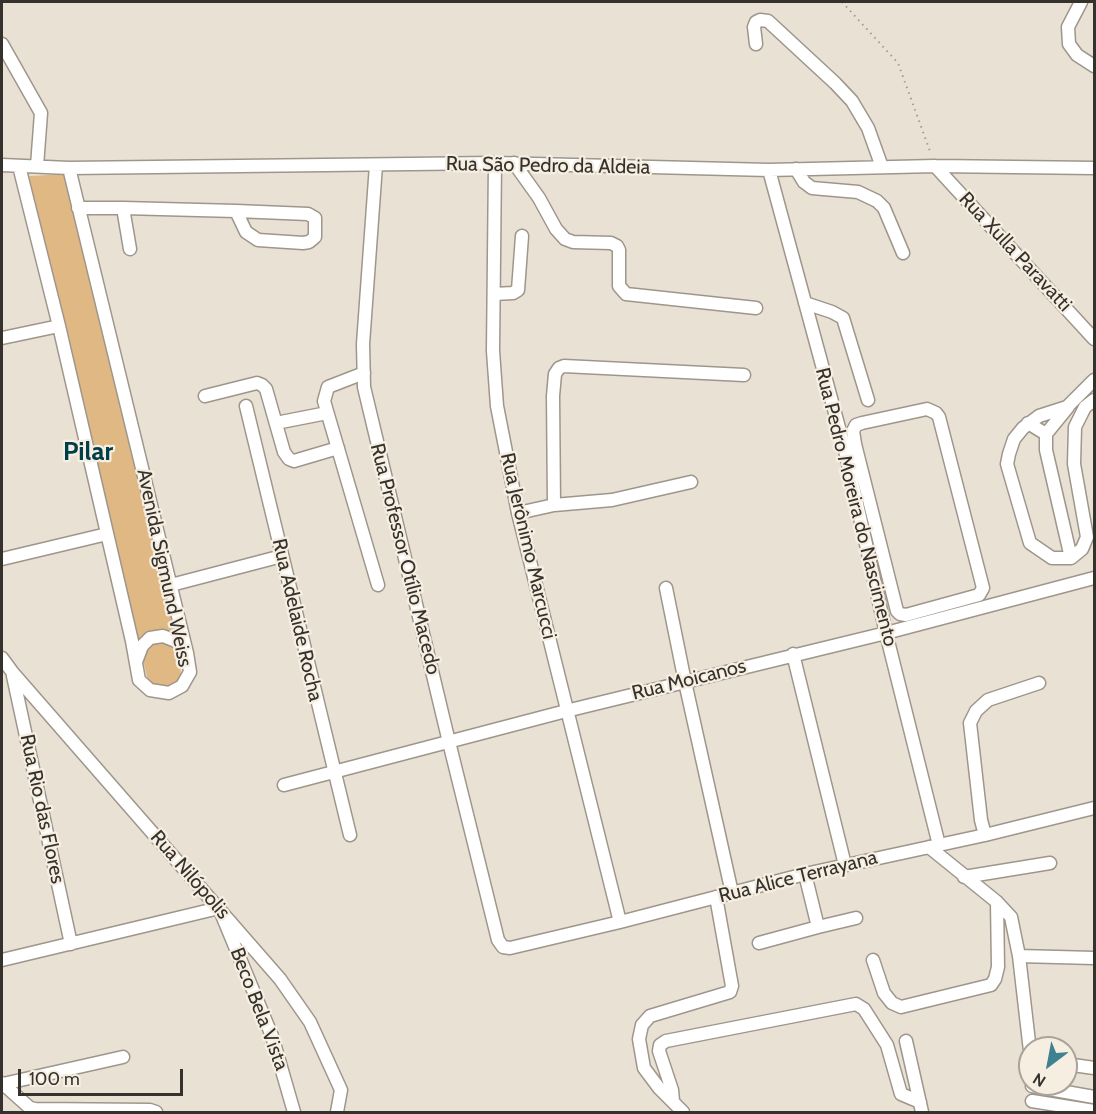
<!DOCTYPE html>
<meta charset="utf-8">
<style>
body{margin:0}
#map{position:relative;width:1096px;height:1114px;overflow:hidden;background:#eae1d5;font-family:Cabin,sans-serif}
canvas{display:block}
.frame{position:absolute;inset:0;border:3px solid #35322d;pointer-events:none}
.north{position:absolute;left:1018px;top:1036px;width:60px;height:60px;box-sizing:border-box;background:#f7eee2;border:2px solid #a9a39a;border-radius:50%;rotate:212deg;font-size:16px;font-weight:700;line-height:24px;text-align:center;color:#35322d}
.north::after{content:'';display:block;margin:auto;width:21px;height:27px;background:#3e8291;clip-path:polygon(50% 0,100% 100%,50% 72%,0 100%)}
.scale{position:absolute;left:18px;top:1069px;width:165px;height:27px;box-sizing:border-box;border:3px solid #35322d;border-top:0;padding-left:8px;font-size:18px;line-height:21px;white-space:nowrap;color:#35322d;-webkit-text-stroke:4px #f7eee2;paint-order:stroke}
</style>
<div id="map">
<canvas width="1096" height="1114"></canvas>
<div class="frame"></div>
<div class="north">N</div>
<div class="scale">100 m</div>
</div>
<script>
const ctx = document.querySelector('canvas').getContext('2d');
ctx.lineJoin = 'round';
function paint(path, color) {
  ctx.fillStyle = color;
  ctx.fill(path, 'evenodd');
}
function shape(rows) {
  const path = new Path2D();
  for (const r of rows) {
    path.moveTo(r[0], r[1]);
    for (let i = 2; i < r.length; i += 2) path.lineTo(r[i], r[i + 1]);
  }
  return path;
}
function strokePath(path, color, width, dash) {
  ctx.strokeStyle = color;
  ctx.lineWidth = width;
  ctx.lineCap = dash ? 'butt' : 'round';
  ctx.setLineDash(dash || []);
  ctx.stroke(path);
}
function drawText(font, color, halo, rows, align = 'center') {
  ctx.font = font + ' Cabin,sans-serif';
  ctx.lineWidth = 4.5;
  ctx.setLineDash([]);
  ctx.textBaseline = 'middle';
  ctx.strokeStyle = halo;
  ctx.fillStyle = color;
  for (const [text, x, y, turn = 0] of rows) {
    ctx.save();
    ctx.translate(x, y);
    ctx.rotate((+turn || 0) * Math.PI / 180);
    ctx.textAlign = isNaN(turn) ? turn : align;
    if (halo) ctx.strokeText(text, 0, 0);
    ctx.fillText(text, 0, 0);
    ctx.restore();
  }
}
paint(shape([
 [68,174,179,649,181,676,176,689,158,691,148,681,29,176]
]), '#e0b884');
const minor = shape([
 [1081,2,1068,27,1069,44,1077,55,1094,66],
 [2,44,41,113,37,166],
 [756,44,754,27,756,22,760,20,768,21,835,83,852,101,868,128,882,167],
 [495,163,493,351,497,406,518,513,620,922],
 [514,163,539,198,556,229,565,239,573,242,611,243,617,246,619,250,619,286,626,294,756,308],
 [2,165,69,168,495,163,769,170,935,166,1094,168],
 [376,165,363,344,364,387,449,742,498,940,503,947,510,948,620,922,805,874,985,835,1094,808],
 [19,166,59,326,132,641,139,680,150,690,169,693,182,686,190,672,187,653,69,168],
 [935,166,1094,339],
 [796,169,804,182,812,188,858,192,877,201,884,208,903,253],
 [769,170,844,446,886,633,939,845],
 [78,208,123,208,236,211,308,214,315,218,315,237,309,242,303,243,258,240,246,232,236,211],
 [123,208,130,249],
 [494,294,513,293,518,290,522,236],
 [805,303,832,312,843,318,868,400],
 [2,338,59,326],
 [364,373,328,387,324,401,378,585],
 [1094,380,1067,407,1039,416,1023,428,1014,439,1009,454,1007,464,1030,543,1052,558,1071,558,1082,549,1087,537,1074,464,1075,427,1085,407,1094,400],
 [205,396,257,383,262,385,266,389,284,452,289,459,294,461,338,448],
 [246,406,350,835],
 [276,423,327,413],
 [1028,423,1046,434,1046,450,1071,558],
 [1046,434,1068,407],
 [844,446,855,444,897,611,900,614,906,615,979,595,983,588,982,584,939,417,936,413,927,409,862,423,856,425,853,431,855,444],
 [554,505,553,396,555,374,559,368,564,366,744,375],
 [518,513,554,505,612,500,691,482],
 [2,559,107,534],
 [171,585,282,556],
 [666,588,685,682,732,893],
 [793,654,845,865],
 [2,658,13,673,280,979,310,1022,341,1090,337,1112],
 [136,662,142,646,150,638,163,636,178,642,185,651],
 [13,676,71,944],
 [284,785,566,711,886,633,1094,578],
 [985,835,981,820,970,723,976,711,988,700,1039,683],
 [929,847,997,902,1011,917,1019,956,1030,1051],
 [964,877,1050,863],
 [818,927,856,918],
 [759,943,818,927,805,874],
 [1019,956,1094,958],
 [2,960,219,908,272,1036,294,1112],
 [873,960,884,993,892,1003,901,1007,991,985,995,979,998,967,997,902],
 [906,1041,922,1112],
 [1066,1064,1094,1068],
 [2,1083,30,1108,35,1109,150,1110,156,1112],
 [3,1084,123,1057],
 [1032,1086,1094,1097],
 [673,1101,672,1090,659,1051,660,1045,666,1041,856,1004,864,1009,887,1045,901,1094,920,1102],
 [1032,1101,1094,1111],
 [683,1112,659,1088,644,1068,639,1039,642,1025,650,1016,730,992,732,986,716,897]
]);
strokePath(minor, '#9e968b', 15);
strokePath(shape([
 [842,2,898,63,931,154]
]), '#a49d94', 2, [1.5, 4.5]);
strokePath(minor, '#fff', 12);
drawText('20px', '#35322d', '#f7eee2', [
 ["Rua São Pedro da Aldeia",548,166,1],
 ["Rua Xulla Paravatti",1015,252,47],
 ["Rua Pedro Moreira do Nascimento",856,507,76],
 ["Rua Jerônimo Marcucci",528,546,77],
 ["Rua Professor Otílio Macedo",405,559,76],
 ["Avenida Sigmund Weiss",164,568,78],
 ["Rua Adelaide Rocha",297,620,77],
 ["Rua Moicanos",689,680,-14],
 ["Rua Rio das Flores",42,809,78],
 ["Rua Nilópolis",190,875,49],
 ["Rua Alice Terrayana",798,877,-14],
 ["Beco Bela Vista",259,1009,69]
]);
drawText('bold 26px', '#003e49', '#f7eee2', [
 ["Pilar",88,452]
]);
</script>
